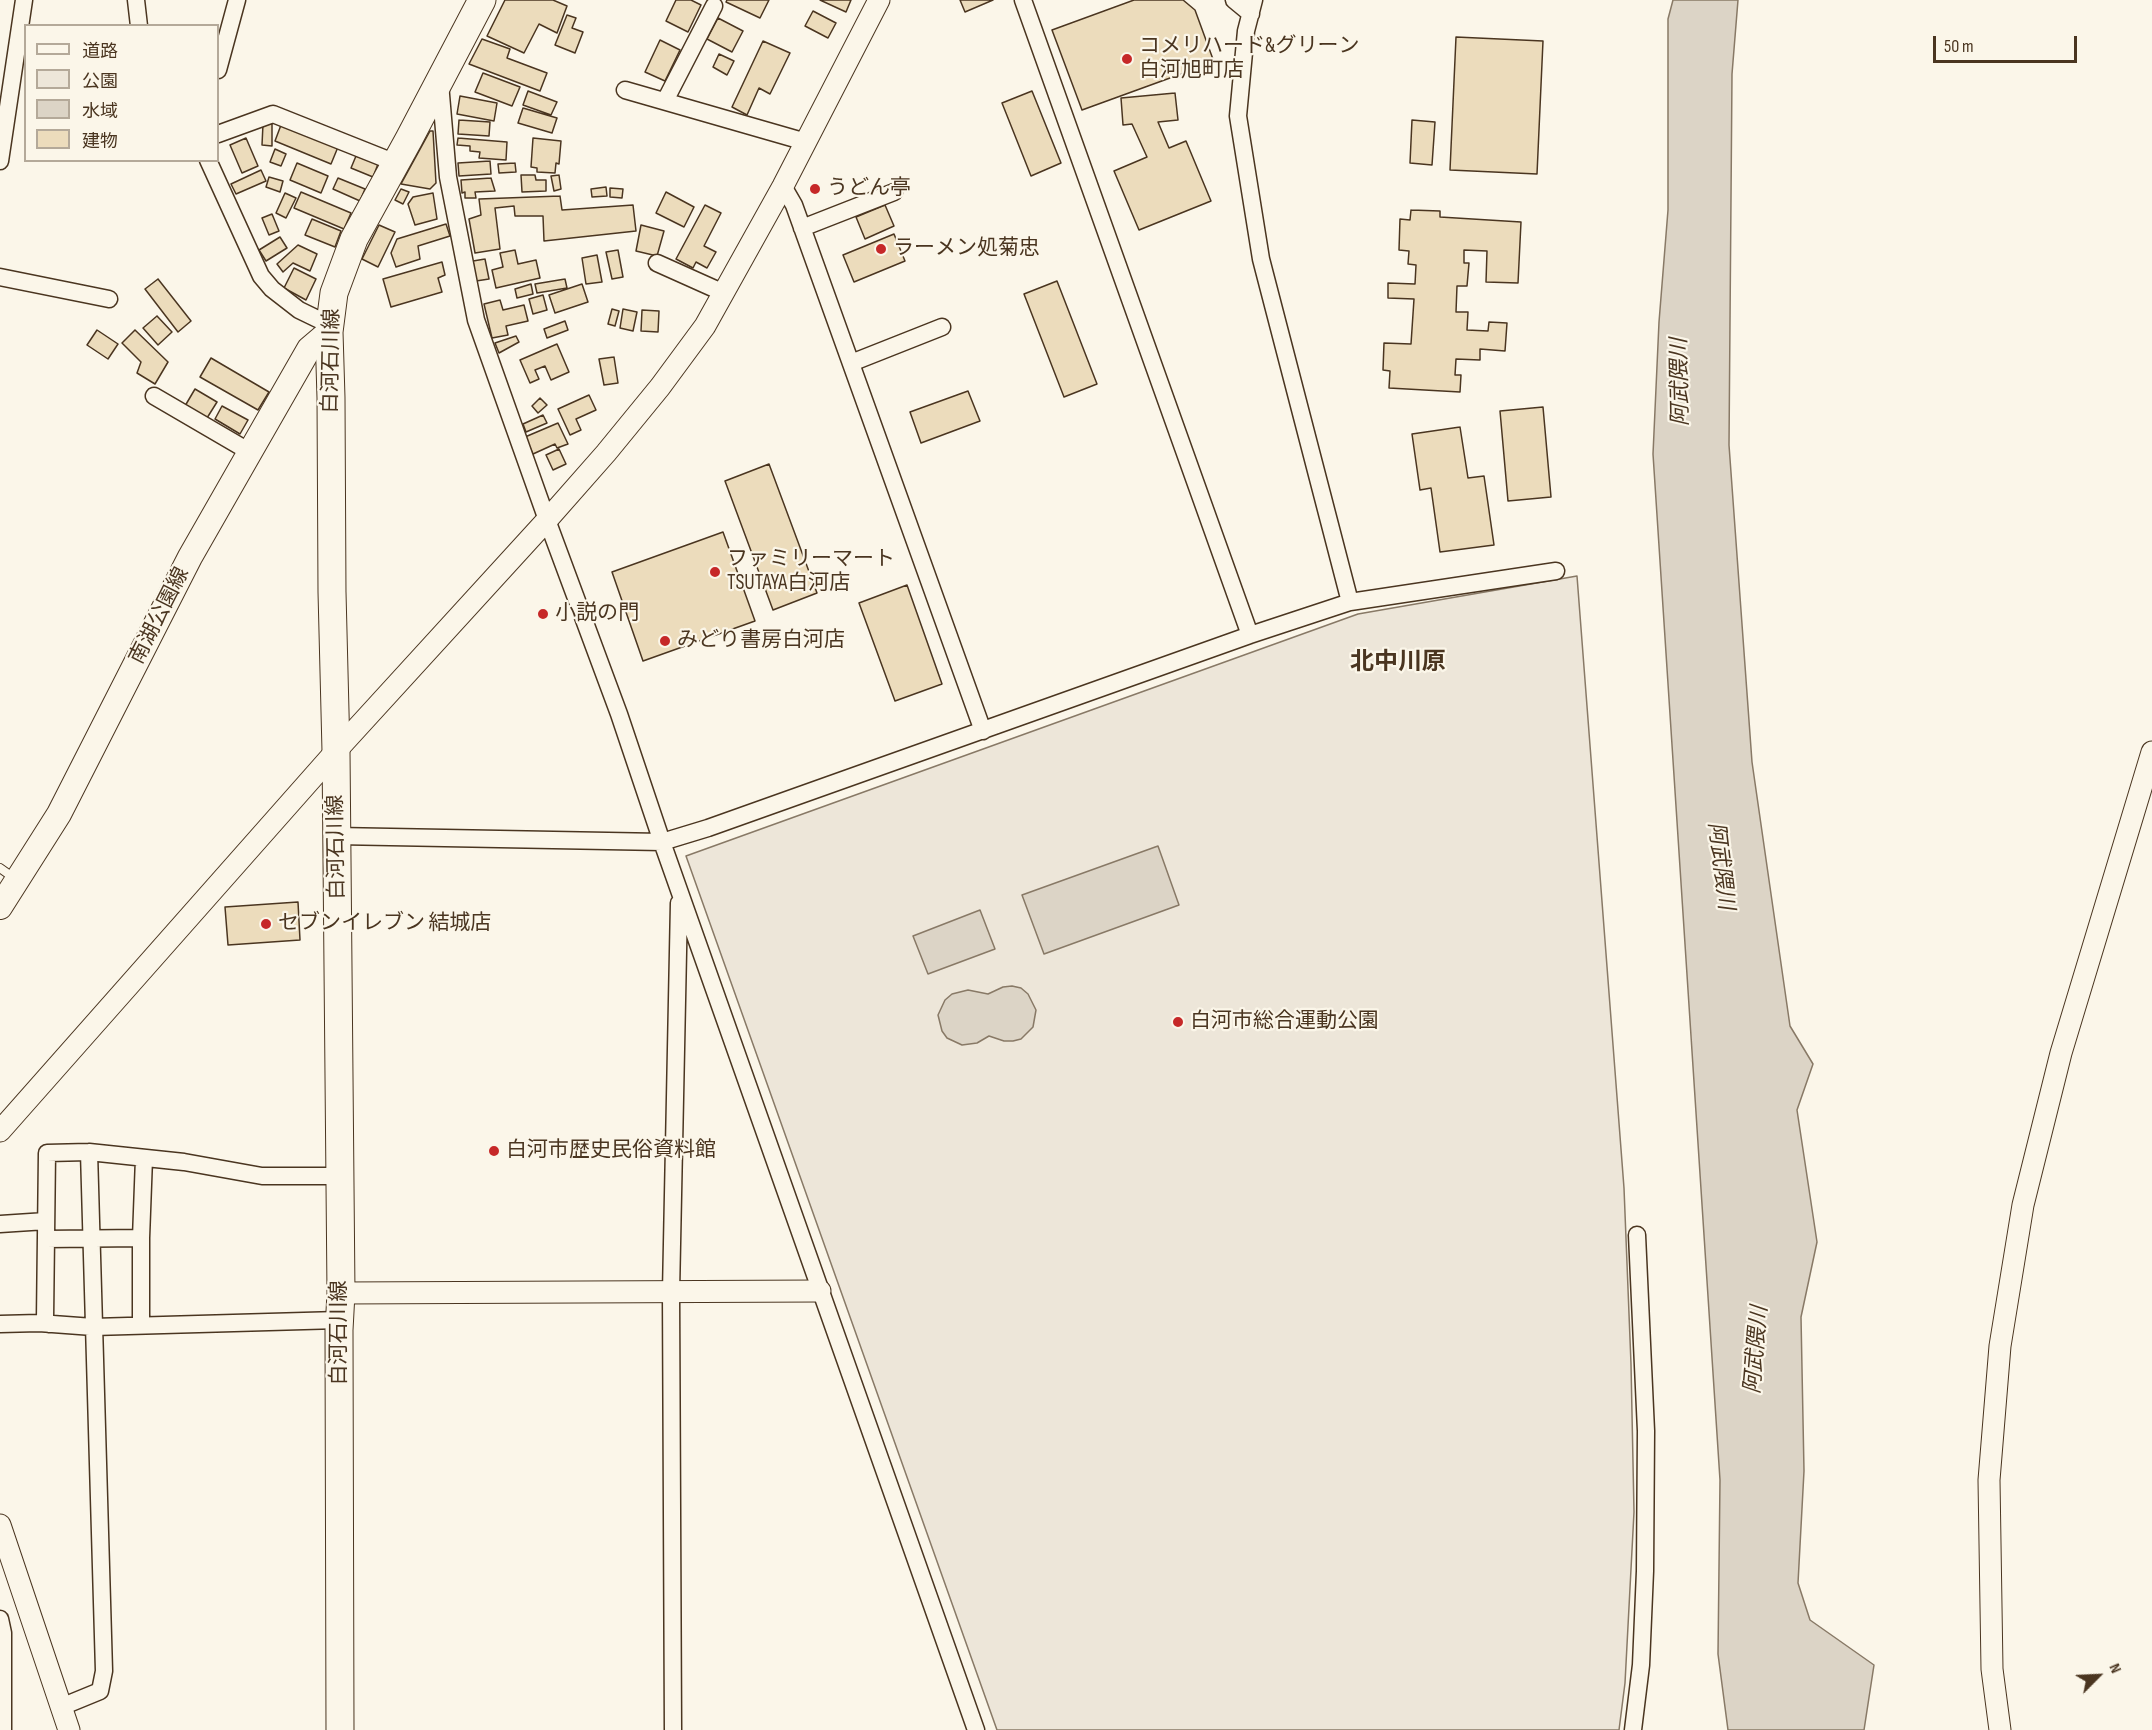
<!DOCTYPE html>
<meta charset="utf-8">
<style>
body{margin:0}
#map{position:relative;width:2152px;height:1730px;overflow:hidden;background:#fbf6e9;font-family:"Sofia Sans Condensed","Noto Sans JP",sans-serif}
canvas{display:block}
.legend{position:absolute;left:24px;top:24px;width:195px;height:138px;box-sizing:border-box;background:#fbf6e9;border:2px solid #b4a999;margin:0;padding:8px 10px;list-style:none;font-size:18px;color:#4a3520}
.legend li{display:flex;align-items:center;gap:12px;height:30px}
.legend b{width:30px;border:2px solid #b4a999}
.north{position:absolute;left:2068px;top:1646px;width:60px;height:60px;-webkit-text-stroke:4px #fbf6e9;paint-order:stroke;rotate:66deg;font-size:16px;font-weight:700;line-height:24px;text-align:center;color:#4a3520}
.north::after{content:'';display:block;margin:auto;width:21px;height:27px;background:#4a3520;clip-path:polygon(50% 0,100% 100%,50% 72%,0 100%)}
.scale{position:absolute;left:1933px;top:36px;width:144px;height:27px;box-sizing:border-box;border:3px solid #4a3520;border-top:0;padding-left:8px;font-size:18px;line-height:21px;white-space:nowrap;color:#4a3520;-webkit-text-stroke:4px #fbf6e9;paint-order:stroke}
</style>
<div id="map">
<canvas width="2152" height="1730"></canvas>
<ul class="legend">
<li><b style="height:8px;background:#fbf6e9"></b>道路</li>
<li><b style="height:16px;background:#ede6d9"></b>公園</li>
<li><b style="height:16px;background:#dcd4c6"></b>水域</li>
<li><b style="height:16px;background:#ecdcbc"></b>建物</li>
</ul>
<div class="north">N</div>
<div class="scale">50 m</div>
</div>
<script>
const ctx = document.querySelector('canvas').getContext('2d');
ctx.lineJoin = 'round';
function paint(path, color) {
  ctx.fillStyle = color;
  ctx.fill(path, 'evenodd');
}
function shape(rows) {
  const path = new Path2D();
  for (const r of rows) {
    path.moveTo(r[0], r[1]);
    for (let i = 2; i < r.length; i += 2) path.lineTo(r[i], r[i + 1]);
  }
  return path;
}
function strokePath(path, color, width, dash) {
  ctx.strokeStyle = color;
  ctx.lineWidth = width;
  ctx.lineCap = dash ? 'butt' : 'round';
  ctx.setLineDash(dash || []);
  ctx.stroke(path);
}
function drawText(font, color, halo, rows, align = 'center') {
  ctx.font = font + ' "Sofia Sans Condensed","Noto Sans JP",sans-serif';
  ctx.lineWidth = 4.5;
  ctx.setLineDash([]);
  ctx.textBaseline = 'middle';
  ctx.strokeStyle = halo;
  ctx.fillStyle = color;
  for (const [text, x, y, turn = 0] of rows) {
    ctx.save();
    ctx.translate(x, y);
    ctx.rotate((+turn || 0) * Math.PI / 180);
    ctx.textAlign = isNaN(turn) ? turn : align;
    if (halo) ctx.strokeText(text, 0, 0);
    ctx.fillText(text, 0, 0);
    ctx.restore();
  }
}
const green = shape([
 [1577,576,1624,1188,1631,1364,1634,1512,1625,1683,1619,1730,997,1730,686,856,1358,614,1577,576]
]);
paint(green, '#ede6d9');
strokePath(green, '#887966', 1.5);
const water = shape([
 [1673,0,1738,0,1732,74,1729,445,1752,762,1790,1026,1813,1064,1797,1110,1817,1242,1801,1317,1804,1471,1798,1583,1810,1620,1874,1665,1864,1730,1728,1730,1718,1654,1720,1480,1653,454,1659,322,1668,210,1668,19,1673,0],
 [1158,846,1179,905,1044,954,1022,895,1158,846],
 [980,910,995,949,928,974,913,936,980,910],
 [1012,986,1021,988,1028,994,1036,1010,1033,1027,1021,1039,1013,1041,1004,1041,989,1036,977,1043,962,1045,947,1038,942,1031,938,1015,945,1000,952,994,968,990,988,994,1003,987,1012,986]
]);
paint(water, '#dcd4c6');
strokePath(water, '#887966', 1.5);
const building = shape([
 [505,0,553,0,567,6,557,33,539,24,524,53,487,36,505,0],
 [676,0,691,0,701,5,688,32,666,21,676,0],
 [727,0,769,0,760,18,726,2,727,0],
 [820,0,851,0,846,12,820,0],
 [960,0,993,0,965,12,960,0],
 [1134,0,1183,0,1195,10,1214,62,1082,110,1052,30,1134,0],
 [813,11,836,23,828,38,805,26,813,11],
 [567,15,576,18,572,28,583,32,575,53,555,45,567,15],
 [718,18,743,31,732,52,707,39,718,18],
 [1456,37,1543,41,1537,174,1450,170,1456,37],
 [482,39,510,49,507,58,547,73,540,91,469,64,482,39],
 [660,40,680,50,665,81,645,72,660,40],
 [763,41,790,53,770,94,759,88,747,115,732,107,763,41],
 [719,54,734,61,727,75,713,67,719,54],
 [483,73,520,87,512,106,475,92,483,73],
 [528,91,557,102,551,115,523,105,528,91],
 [1032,91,1061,163,1031,176,1002,103,1032,91],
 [1175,93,1178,120,1158,122,1169,148,1186,141,1211,201,1139,230,1114,171,1147,157,1132,124,1123,125,1121,98,1175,93],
 [460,96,497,103,494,121,457,114,460,96],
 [523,108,557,118,552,133,518,123,523,108],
 [459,120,490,122,489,136,458,134,459,120],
 [1412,120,1435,122,1432,165,1410,163,1412,120],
 [263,124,272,124,272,146,262,145,263,124],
 [281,125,338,147,331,164,275,141,281,125],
 [430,131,433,131,436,183,430,189,401,184,430,131],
 [246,138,258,166,242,173,230,145,246,138],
 [458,138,507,142,506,160,479,158,480,152,470,151,470,146,457,145,458,138],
 [533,138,561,141,559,164,556,163,555,173,537,172,537,168,531,167,533,138],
 [275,149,286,154,281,166,270,162,275,149],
 [356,156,378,164,373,177,351,168,356,156],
 [490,161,491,174,459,176,458,163,490,161],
 [297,163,328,176,321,193,290,180,297,163],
 [515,163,516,172,499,173,498,164,515,163],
 [261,170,266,181,236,194,231,184,261,170],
 [521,175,535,175,536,180,546,180,546,191,522,192,521,175],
 [559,175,561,189,554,191,551,176,559,175],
 [269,177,283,181,280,192,266,187,269,177],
 [338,178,365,189,360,201,333,189,338,178],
 [491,178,495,191,475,192,476,198,465,198,465,192,462,193,461,180,491,178],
 [606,187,607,196,592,197,591,189,606,187],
 [610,188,623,189,622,198,610,197,610,188],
 [401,189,409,192,403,204,395,200,401,189],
 [301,192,351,213,344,229,294,208,301,192],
 [666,192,694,207,684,227,656,213,666,192],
 [285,193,296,198,286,218,276,213,285,193],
 [433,193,437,219,415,225,408,204,413,197,433,193],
 [560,196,562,210,633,205,636,231,544,241,543,216,515,216,514,206,495,208,500,249,475,253,469,219,481,215,479,199,560,196],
 [705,205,721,213,704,246,716,252,707,268,696,262,693,268,676,259,705,205],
 [885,205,894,226,865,239,856,217,885,205],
 [1411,210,1440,211,1440,217,1521,222,1518,283,1486,282,1487,251,1464,250,1464,263,1469,263,1467,286,1457,286,1456,312,1468,312,1467,330,1488,331,1489,322,1507,323,1505,351,1480,349,1480,360,1456,359,1455,375,1461,375,1460,392,1389,388,1390,371,1383,370,1384,343,1411,344,1414,299,1388,298,1388,283,1415,284,1416,265,1408,264,1409,251,1399,250,1400,219,1410,220,1411,210],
 [272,214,279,231,269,235,262,218,272,214],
 [312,219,341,231,335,247,305,235,312,219],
 [446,224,450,236,418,246,420,259,396,267,391,253,397,239,446,224],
 [379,225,395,232,378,267,362,259,379,225],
 [641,225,664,231,657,256,636,251,641,225],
 [894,234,905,261,854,282,843,255,894,234],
 [280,237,287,248,266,261,259,250,280,237],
 [298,245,317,254,310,271,293,263,283,272,277,264,298,245],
 [515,250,518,264,536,260,540,278,496,288,492,270,503,267,500,253,515,250],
 [618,250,623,277,612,279,606,252,618,250],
 [597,255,602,282,586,284,582,258,597,255],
 [485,259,489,279,476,281,473,261,485,259],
 [442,262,445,275,438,278,442,292,391,307,383,279,442,262],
 [294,268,316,279,306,300,284,288,294,268],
 [158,279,191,321,178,332,145,289,158,279],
 [565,279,567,288,537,293,535,284,565,279],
 [1057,281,1097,384,1064,397,1024,294,1057,281],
 [531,284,533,294,517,298,515,289,531,284],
 [582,284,588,302,555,313,549,295,582,284],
 [543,295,547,310,533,314,529,299,543,295],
 [500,300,503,310,524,305,528,321,506,326,508,335,492,338,484,304,500,300],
 [612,309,619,311,615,326,608,324,612,309],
 [623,309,637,312,633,331,620,328,623,309],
 [642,310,659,311,658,332,641,331,642,310],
 [157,316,172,332,158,345,143,328,157,316],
 [565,321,568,330,547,338,544,329,565,321],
 [97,330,118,344,108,359,87,345,97,330],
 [135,330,168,362,155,384,137,373,141,362,122,343,135,330],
 [516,336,519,342,499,353,495,343,516,336],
 [557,344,569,372,551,380,545,366,535,370,539,379,530,383,520,360,557,344],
 [614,357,618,383,604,385,599,359,614,357],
 [211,358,269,392,258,410,200,377,211,358],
 [195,389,217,402,207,418,185,406,195,389],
 [968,391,980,421,921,443,910,412,968,391],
 [589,395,596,410,576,419,581,430,570,435,558,409,589,395],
 [540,398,547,405,538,413,532,406,540,398],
 [222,406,248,420,240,434,215,419,222,406],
 [1543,407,1551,497,1508,501,1500,411,1543,407],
 [543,415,547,423,526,432,523,424,543,415],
 [558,423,568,444,557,448,555,444,533,454,525,437,558,423],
 [1460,427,1468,478,1484,476,1494,545,1440,552,1431,488,1420,490,1412,434,1460,427],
 [559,449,566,464,553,470,546,455,559,449],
 [769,464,817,593,773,610,725,481,769,464],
 [723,532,755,621,643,661,612,572,723,532],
 [907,585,942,684,895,701,859,603,907,585],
 [298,902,300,940,228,945,225,907,298,902]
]);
paint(building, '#ecdcbc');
strokePath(building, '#4a3520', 1.5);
const service = shape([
 [0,868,14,878]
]);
const minor = shape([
 [136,0,139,26],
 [1023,0,1250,635],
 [1234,0,1251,14],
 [1254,0,1246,31,1238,116,1261,259,1350,602],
 [218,70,237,0],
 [440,83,448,177,476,320,547,520,619,714,662,842,976,1730],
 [625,90,806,142],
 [665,101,714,6],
 [218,134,273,114,396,163],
 [208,160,261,276,272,289,299,310,330,325],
 [0,161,24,0],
 [783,186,794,205,983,731],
 [802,228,894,192],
 [657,263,724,293],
 [0,277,109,299],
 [851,363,942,327],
 [154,396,250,452],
 [336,836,662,842,708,828,1250,635,1350,602,1556,571],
 [0,1224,46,1221],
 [46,1239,141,1238],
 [0,1324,39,1323,93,1327,339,1320],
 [49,1324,45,1319,47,1153,89,1152,184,1162,262,1176,338,1176],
 [141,1325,141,1238,144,1158],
 [0,1619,3,1633,3,1730],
 [61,1707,100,1691,104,1671,89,1152],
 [673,1730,671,1292,679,903],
 [1633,1730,1641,1665,1645,1571,1646,1431,1637,1235]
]);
const tertiary = shape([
 [0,1131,336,751,547,520,606,453,660,387,705,326,783,186,879,0],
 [341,1293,820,1291],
 [0,1525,69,1730],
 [2000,1730,1992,1669,1989,1480,2000,1346,2023,1205,2061,1053,2152,752]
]);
const secondary = shape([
 [0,907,59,814,190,557,250,452,309,349,329,332]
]);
const primary = shape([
 [340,1730,339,1330,341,1293,336,751,332,592,331,398,329,332,334,293,354,239,409,139,482,0]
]);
strokePath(service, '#4a3520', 10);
strokePath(minor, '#4a3520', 19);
strokePath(tertiary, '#4a3520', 23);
strokePath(secondary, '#4a3520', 26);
strokePath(primary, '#4a3520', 29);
strokePath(service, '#fbf6e9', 8);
strokePath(minor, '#fbf6e9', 16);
strokePath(tertiary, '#fbf6e9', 21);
strokePath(secondary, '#fbf6e9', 24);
strokePath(primary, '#fbf6e9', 27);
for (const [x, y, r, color] of [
 [1127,59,6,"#c62828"],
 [815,189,6,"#c62828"],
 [881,249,6,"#c62828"],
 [715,572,6,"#c62828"],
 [543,614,6,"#c62828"],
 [665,641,6,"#c62828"],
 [266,924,6,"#c62828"],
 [1178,1022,6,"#c62828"],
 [494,1151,6,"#c62828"]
]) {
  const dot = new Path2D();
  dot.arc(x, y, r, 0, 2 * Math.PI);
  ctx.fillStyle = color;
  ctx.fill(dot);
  strokePath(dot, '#fbf6e9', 2);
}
drawText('21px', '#4a3520', '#fbf6e9', [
 ["コメリハード&グリーン",1139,47],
 ["白河旭町店",1139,71],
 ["うどん亭",827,189],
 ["ラーメン処菊忠",893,249],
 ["ファミリーマート",727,560],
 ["TSUTAYA白河店",727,584],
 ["小説の門",555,614],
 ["みどり書房白河店",677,641],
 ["セブンイレブン 結城店",278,924],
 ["白河市総合運動公園",1190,1022],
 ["白河市歴史民俗資料館",506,1151]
], 'left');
drawText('21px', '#4a3520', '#fbf6e9', [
 ["白河石川線",332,361,-89],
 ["南湖公園線",160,616,-63],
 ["白河石川線",337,847,-91],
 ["白河石川線",340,1333,-90]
]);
drawText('italic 22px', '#4a3520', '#fbf6e9', [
 ["阿武隈川",1681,382,-91],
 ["阿武隈川",1720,866,83],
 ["阿武隈川",1757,1350,-85]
]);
drawText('bold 24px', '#4a3520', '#fbf6e9', [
 ["北中川原",1398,663]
]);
</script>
